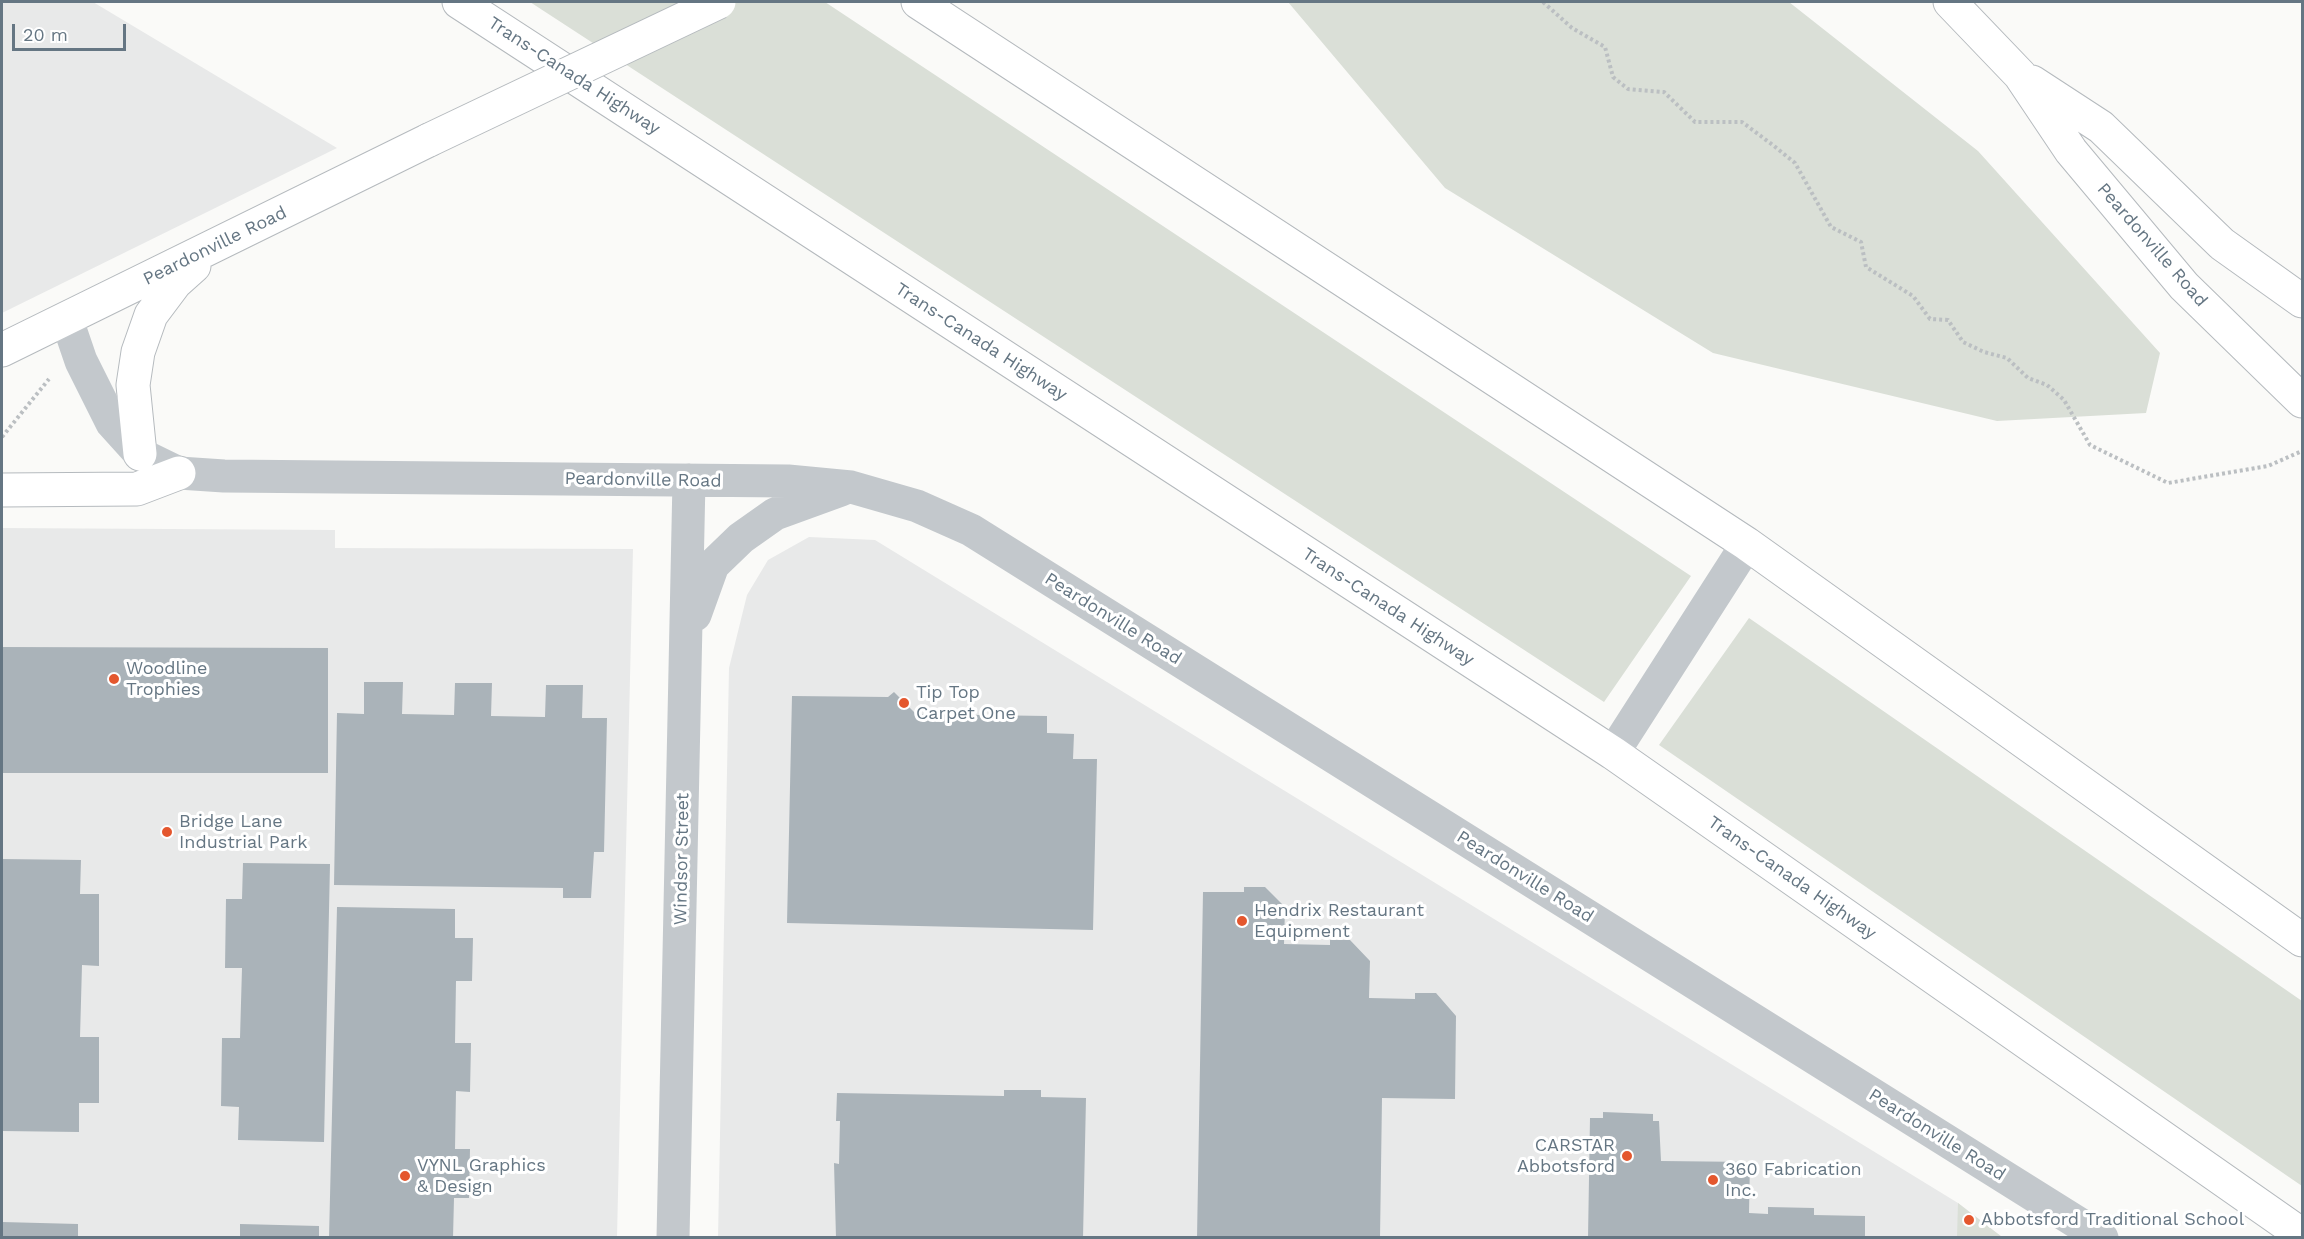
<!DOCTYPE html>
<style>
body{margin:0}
#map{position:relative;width:2304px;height:1239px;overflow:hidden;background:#fafaf8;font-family:"Work Sans",sans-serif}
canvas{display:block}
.frame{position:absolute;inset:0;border:3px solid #657683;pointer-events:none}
.scale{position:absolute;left:12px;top:24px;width:114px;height:27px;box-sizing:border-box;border:3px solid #657683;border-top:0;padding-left:8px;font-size:18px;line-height:21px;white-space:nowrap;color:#657683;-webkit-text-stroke:4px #fff;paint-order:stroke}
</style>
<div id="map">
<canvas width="2304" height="1239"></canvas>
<div class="frame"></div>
<div class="scale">20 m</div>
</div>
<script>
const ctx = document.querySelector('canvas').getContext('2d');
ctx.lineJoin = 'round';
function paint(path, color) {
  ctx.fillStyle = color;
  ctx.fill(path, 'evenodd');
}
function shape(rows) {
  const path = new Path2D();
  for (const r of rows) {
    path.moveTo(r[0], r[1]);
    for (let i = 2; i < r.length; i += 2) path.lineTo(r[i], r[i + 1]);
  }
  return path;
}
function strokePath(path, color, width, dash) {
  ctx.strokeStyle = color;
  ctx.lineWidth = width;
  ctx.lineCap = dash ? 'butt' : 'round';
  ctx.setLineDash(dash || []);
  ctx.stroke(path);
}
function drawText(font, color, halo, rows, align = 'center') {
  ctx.font = font + ' "Work Sans",sans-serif';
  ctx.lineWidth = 6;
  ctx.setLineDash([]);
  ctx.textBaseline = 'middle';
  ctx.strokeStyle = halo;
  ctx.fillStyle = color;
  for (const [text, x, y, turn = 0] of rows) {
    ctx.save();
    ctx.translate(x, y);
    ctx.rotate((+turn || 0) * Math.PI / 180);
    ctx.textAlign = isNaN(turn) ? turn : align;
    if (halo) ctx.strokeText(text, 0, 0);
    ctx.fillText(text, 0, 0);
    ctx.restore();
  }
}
paint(shape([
 [2,2,93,2,337,148,2,313],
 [2,528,335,530,335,548,633,549,617,1237,2,1238],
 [809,537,875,540,1958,1203,2002,1237,718,1238,729,668,747,595,768,560]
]), '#e8e9e9');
paint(shape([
 [530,2,825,2,1691,576,1604,702],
 [1288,2,1789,2,1978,151,2160,353,2146,413,1997,421,1713,353,1445,188],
 [1749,618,2302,1001,2302,1186,1659,745],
 [1958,1203,2002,1237,1957,1237]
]), '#dadfd7');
paint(shape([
 [2,647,328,648,328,773,2,773],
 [364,682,403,682,402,714,454,715,455,683,492,683,491,716,545,717,546,685,583,685,582,718,607,718,604,852,594,852,591,898,563,898,563,888,334,885,337,713,364,714],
 [894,692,916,714,1047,716,1047,733,1074,734,1073,759,1097,759,1093,930,787,923,792,696,888,697],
 [2,859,81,860,80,894,99,894,99,966,82,965,80,1037,99,1037,99,1103,79,1103,79,1132,2,1131],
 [243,863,330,864,324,1142,238,1140,239,1107,221,1106,222,1038,240,1038,242,968,225,968,226,899,242,899],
 [1244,887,1265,887,1285,907,1284,944,1330,945,1330,940,1350,940,1370,961,1369,998,1415,999,1415,993,1436,993,1456,1016,1455,1099,1382,1098,1380,1238,1197,1238,1203,892,1244,892],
 [337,907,455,909,455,938,473,938,472,981,456,981,455,1043,471,1043,470,1092,456,1091,455,1149,470,1149,469,1198,454,1198,453,1238,329,1238],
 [1004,1090,1041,1090,1041,1097,1086,1098,1083,1238,836,1238,834,1163,839,1164,840,1121,836,1121,837,1093,1004,1096],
 [1603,1112,1653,1114,1653,1121,1659,1121,1661,1161,1750,1162,1749,1213,1768,1214,1768,1207,1814,1208,1814,1215,1865,1216,1865,1238,1588,1238,1590,1118,1603,1118],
 [2,1222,78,1224,78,1238,2,1238],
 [240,1224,319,1226,319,1238,240,1238]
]), '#aab3b9');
const major = shape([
 [1950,2,2020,75,2071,151,2184,286,2302,401],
 [2032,82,2101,127,2222,244,2302,301],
 [2,350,429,140],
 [140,454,133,385,138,352,151,315,175,283,194,266],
 [2,490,137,489,179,473]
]);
const highway = shape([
 [459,2,1613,753,2302,1235],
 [918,2,1747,544,2302,940]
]);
strokePath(major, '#b5babe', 35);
strokePath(highway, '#b4b9bd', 35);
strokePath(shape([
 [1543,2,1572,28,1605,47,1613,77,1628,89,1664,92,1695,122,1742,122,1774,146,1795,163,1831,227,1861,242,1866,267,1913,296,1930,319,1948,320,1963,342,1984,352,2007,358,2028,378,2047,385,2064,400,2090,445,2168,483,2268,466,2302,451],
 [2,437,49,379]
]), '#bbbfc2', 4, [3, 3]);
strokePath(shape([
 [67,320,81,361,112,423,140,454,179,473,224,476,788,481,851,487,917,506,971,530,2102,1238],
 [695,615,713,565,741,538,775,514,841,490],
 [1613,753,1747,544],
 [673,1238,689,480]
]), '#c3c8cc', 33);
strokePath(major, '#fff', 33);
strokePath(highway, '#fff', 33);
const majorBridge = shape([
 [429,140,719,2]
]);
strokePath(majorBridge, '#b5babe', 35, []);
strokePath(majorBridge, '#fff', 33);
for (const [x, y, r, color] of [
 [114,679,6,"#e4572e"],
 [904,703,6,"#e4572e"],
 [167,832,6,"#e4572e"],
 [1242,921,6,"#e4572e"],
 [1627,1156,6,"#e4572e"],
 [405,1176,6,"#e4572e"],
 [1713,1180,6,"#e4572e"],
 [1969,1220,6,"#e4572e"]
]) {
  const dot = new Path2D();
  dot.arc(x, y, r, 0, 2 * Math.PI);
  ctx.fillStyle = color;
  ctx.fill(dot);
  strokePath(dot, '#fff', 2);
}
drawText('18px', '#657683', '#fff', [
 ["Trans-Canada Highway",574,76,33],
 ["Peardonville Road",2152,245,49],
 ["Peardonville Road",215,246,-26],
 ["Trans-Canada Highway",981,342,33],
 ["Peardonville Road",643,480,1],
 ["Trans-Canada Highway",1388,607,33],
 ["Peardonville Road",1113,619,32],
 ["Windsor Street",682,859,-89],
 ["Peardonville Road",1525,877,32],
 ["Trans-Canada Highway",1792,878,35],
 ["Peardonville Road",1937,1135,32]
]);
drawText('18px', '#657683', '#fff', [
 ["Woodline",126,669],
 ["Trophies",126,690],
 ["Tip Top",916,693],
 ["Carpet One",916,714],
 ["Bridge Lane",179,822],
 ["Industrial Park",179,843],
 ["Hendrix Restaurant",1254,911],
 ["Equipment",1254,932],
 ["CARSTAR",1615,1146,"right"],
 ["Abbotsford",1615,1167,"right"],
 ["VYNL Graphics",417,1166],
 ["& Design",417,1187],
 ["360 Fabrication",1725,1170],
 ["Inc.",1725,1191],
 ["Abbotsford Traditional School",1981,1220]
], 'left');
</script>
